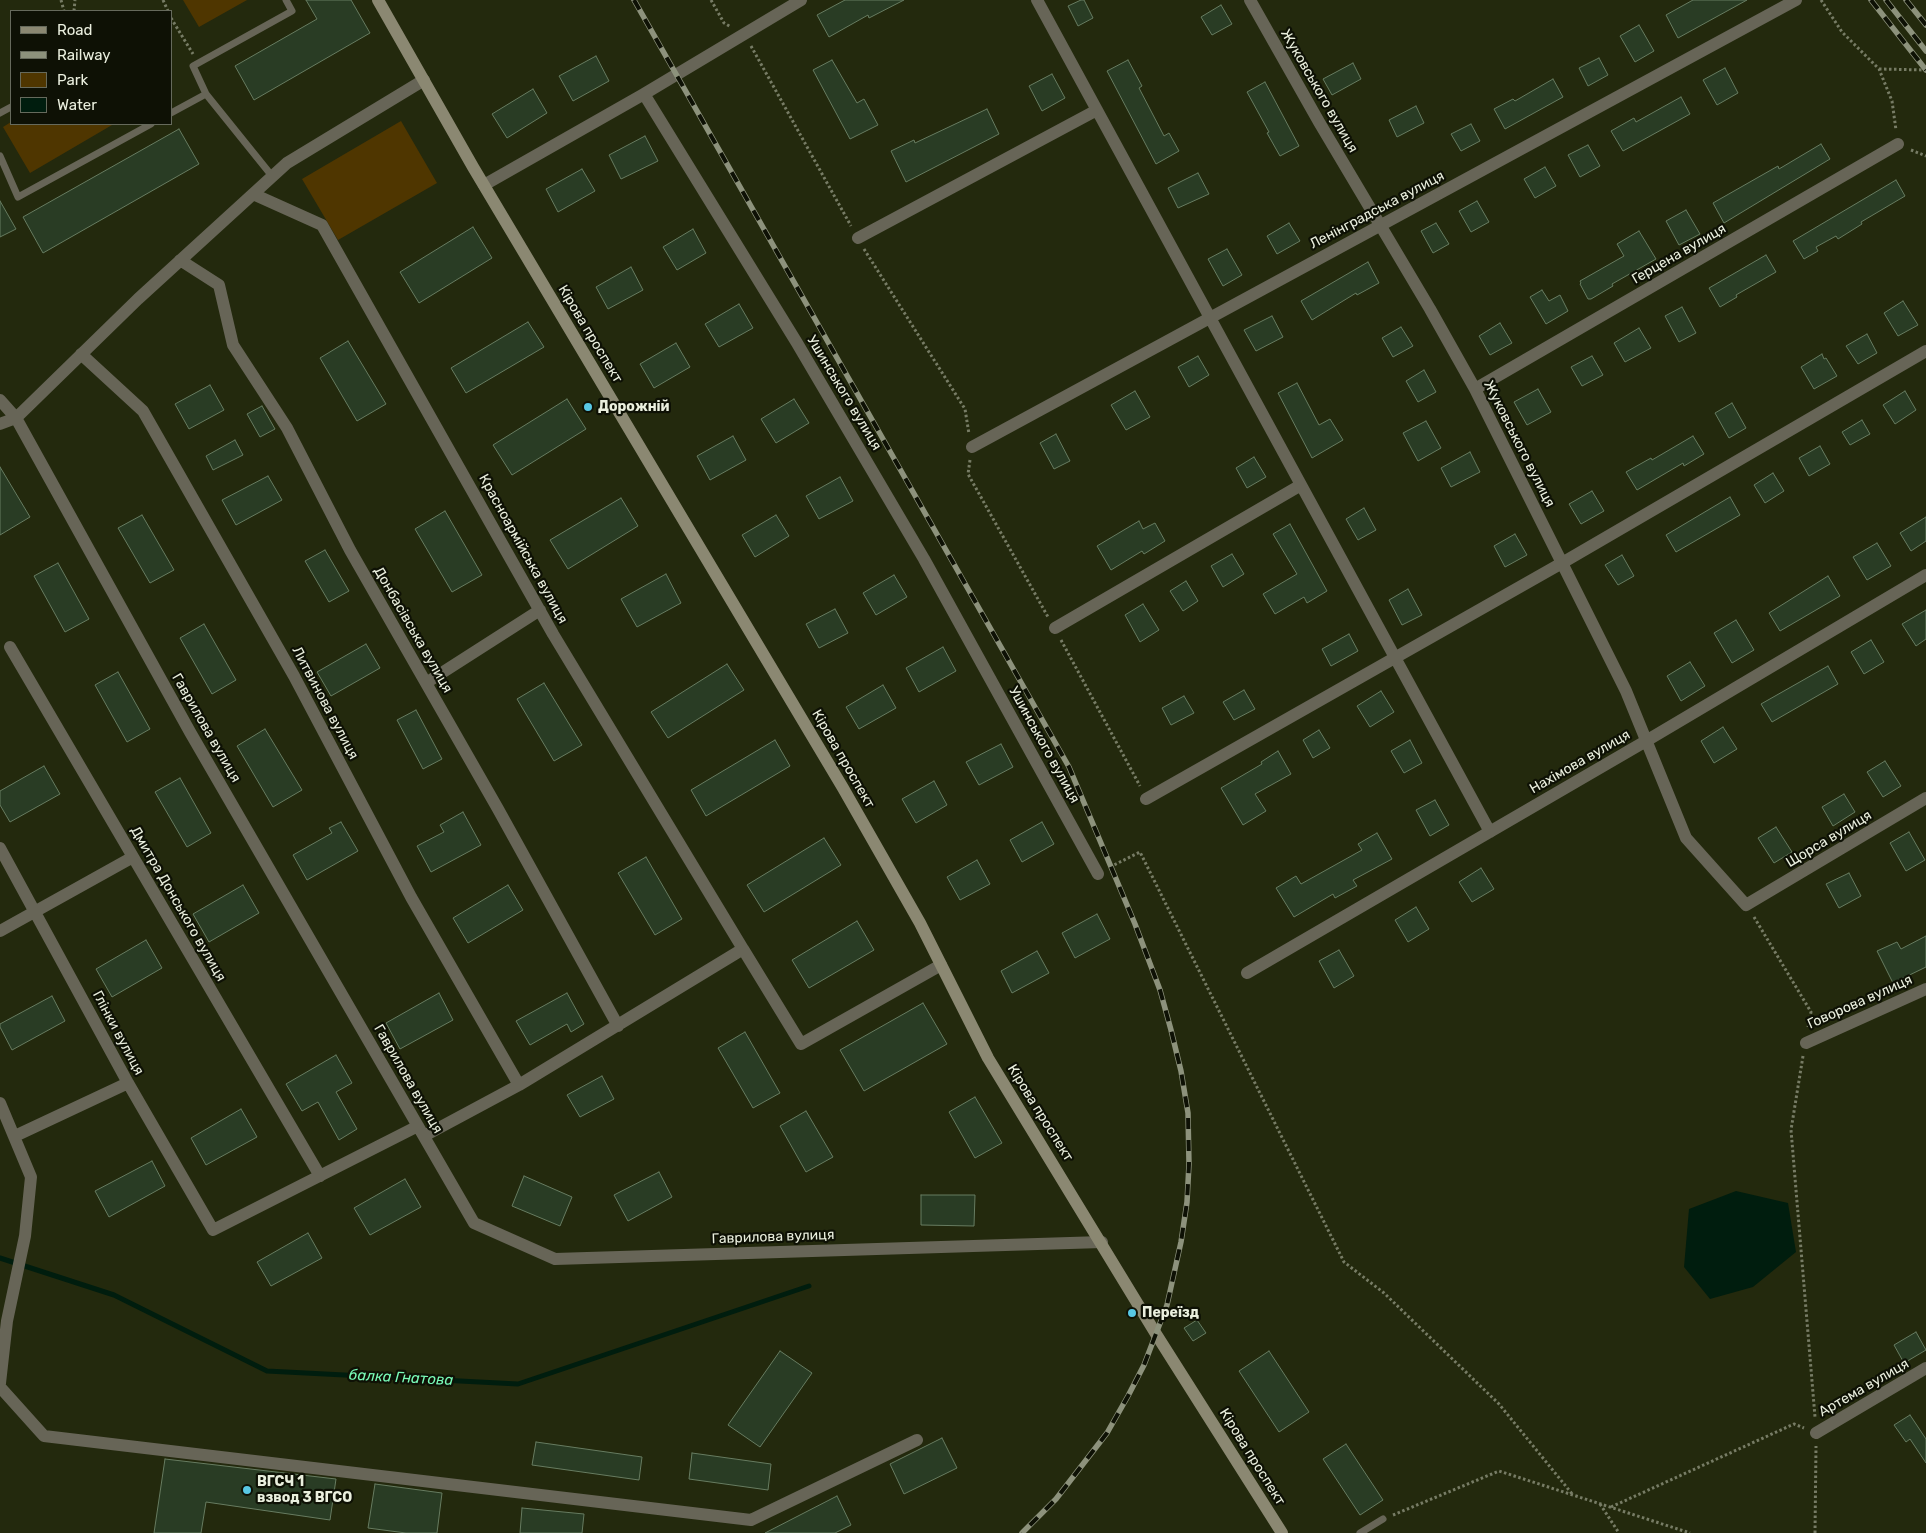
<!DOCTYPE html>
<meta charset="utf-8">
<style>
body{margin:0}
#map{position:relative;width:1926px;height:1533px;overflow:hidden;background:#23290d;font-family:Rubik,sans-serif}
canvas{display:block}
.legend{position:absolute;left:10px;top:10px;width:162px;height:115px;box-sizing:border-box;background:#0e1105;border:1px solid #666a5c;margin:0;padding:6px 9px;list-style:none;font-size:15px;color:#eaefde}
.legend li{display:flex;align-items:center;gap:10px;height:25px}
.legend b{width:25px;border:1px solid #666a5c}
</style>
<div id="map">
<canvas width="1926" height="1533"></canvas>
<ul class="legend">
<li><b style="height:6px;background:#8b8872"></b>Road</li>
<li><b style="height:6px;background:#8d927c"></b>Railway</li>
<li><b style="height:14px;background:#4f3600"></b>Park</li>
<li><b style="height:14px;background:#001d0e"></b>Water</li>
</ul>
</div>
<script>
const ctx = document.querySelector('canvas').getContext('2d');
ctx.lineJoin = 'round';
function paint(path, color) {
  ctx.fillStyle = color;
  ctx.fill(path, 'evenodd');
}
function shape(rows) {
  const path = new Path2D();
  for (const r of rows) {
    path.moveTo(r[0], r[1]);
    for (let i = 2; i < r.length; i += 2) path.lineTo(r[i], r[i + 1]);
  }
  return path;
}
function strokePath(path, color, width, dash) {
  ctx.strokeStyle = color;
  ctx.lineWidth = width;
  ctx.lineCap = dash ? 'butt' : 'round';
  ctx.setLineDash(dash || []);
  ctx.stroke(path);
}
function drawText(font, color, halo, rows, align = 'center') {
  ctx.font = font + ' Rubik,sans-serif';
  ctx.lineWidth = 4.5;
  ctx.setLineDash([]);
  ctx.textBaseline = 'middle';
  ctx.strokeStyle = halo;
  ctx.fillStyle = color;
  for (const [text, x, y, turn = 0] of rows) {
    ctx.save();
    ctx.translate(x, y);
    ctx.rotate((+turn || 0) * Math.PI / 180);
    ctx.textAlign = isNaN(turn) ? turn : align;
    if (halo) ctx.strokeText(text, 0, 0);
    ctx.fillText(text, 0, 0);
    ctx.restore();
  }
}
paint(shape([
 [183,0,247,0,199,27],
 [401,121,437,183,338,240,302,179],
 [11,122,11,124,112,125,30,173,3,127]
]), '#4f3600');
paint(shape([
 [1736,1191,1788,1203,1796,1252,1753,1287,1710,1299,1684,1267,1689,1209]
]), '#001d0e');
strokePath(shape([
 [0,1258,114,1295,267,1371,518,1384,809,1286]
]), '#001d0e', 5);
const building = shape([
 [306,0,351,0,370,33,254,100,235,66,317,19,306,0],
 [845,0,904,0,869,18,868,15,829,37,817,15,845,0],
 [1081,0,1084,0,1093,18,1078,26,1068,6,1081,0],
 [1693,0,1747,0,1678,38,1666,15,1693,0],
 [1221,5,1232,24,1212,35,1201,17,1221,5],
 [1639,25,1654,51,1635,62,1620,36,1639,25],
 [596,56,609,81,573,101,559,76,596,56],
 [1599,58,1608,75,1588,86,1579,68,1599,58],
 [832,60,857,103,864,99,878,125,850,139,813,70,832,60],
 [1128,60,1142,86,1139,88,1164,136,1169,133,1179,151,1156,164,1107,71,1128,60],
 [1353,63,1361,79,1332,95,1323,79,1353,63],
 [1725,68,1738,93,1717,105,1703,80,1725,68],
 [1052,74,1065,98,1042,111,1029,86,1052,74],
 [1553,79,1563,97,1505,129,1494,109,1513,99,1515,101,1553,79],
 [1265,82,1299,146,1280,156,1267,133,1269,132,1247,92,1265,82],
 [533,89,547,113,507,138,492,114,533,89],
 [1681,97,1690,114,1623,151,1611,131,1634,118,1636,122,1681,97],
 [1416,106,1424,123,1397,137,1389,120,1416,106],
 [987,109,999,134,906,182,891,151,914,140,915,143,987,109],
 [1471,124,1480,141,1461,151,1451,134,1471,124],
 [179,129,199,164,43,253,23,217,179,129],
 [645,136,658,161,621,179,609,155,645,136],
 [1821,144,1830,159,1724,223,1713,203,1778,166,1779,169,1821,144],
 [1588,145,1600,166,1580,177,1568,155,1588,145],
 [1545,167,1556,186,1535,198,1524,179,1545,167],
 [582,169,595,191,558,212,546,189,582,169],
 [1198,173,1209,194,1178,208,1168,188,1198,173],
 [1896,180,1905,196,1861,222,1862,224,1838,239,1836,236,1816,247,1818,251,1804,259,1793,241,1896,180],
 [0,201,16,229,0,237,0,201],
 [1477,201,1489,222,1471,232,1459,211,1477,201],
 [1686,210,1700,234,1679,245,1666,221,1686,210],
 [1289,223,1300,241,1277,254,1267,236,1289,223],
 [1436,223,1449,244,1433,253,1421,231,1436,223],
 [473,227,492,258,419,303,400,272,473,227],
 [693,229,706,253,677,270,663,247,693,229],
 [1639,231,1656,259,1612,284,1613,286,1591,299,1588,299,1580,284,1581,283,1580,281,1624,256,1617,244,1639,231],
 [1227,249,1242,275,1223,286,1208,259,1227,249],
 [1766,255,1776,272,1736,295,1737,297,1720,307,1709,288,1766,255],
 [1368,262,1379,283,1357,295,1356,293,1312,320,1301,301,1368,262],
 [631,267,643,290,608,309,596,287,631,267],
 [1542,290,1549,301,1560,295,1568,311,1546,324,1530,297,1542,290],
 [1903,301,1918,325,1898,336,1884,313,1903,301],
 [739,304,753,328,719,347,705,324,739,304],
 [1682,307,1696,333,1679,342,1665,316,1682,307],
 [1272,316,1283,337,1256,351,1244,330,1272,316],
 [528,322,544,347,466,393,451,368,528,322],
 [1500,323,1512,343,1490,355,1479,336,1500,323],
 [1401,327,1413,346,1393,357,1382,338,1401,327],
 [1639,328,1651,348,1625,362,1614,343,1639,328],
 [1867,334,1877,353,1858,364,1846,346,1867,334],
 [348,341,386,404,357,421,320,358,348,341],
 [676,343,690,367,654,388,640,364,676,343],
 [1822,354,1824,359,1826,358,1837,376,1814,389,1801,367,1822,354],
 [1198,356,1209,375,1189,387,1178,367,1198,356],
 [1592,356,1603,375,1582,386,1571,367,1592,356],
 [1424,370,1436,392,1418,402,1406,381,1424,370],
 [1297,383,1319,425,1330,419,1343,440,1312,458,1278,393,1297,383],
 [210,385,224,410,189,429,175,404,210,385],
 [1538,389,1551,412,1527,425,1514,402,1538,389],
 [1135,391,1150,417,1126,430,1111,405,1135,391],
 [1905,391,1916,410,1895,424,1883,405,1905,391],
 [567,399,586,429,512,475,493,445,567,399],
 [794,399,809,423,776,443,761,419,794,399],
 [1732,403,1746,428,1729,438,1715,413,1732,403],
 [262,406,275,429,260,437,247,414,262,406],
 [1862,420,1870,434,1850,445,1842,432,1862,420],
 [1426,421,1441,448,1418,461,1403,433,1426,421],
 [1056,434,1070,461,1054,469,1040,443,1056,434],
 [733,436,746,460,710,480,697,456,733,436],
 [1693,436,1704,454,1684,466,1683,463,1637,490,1626,472,1651,458,1652,460,1693,436],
 [235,440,243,455,213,470,206,456,235,440],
 [1820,446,1830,464,1809,476,1799,458,1820,446],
 [1470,452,1480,472,1451,487,1441,468,1470,452],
 [1254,457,1266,477,1247,488,1236,468,1254,457],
 [0,467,30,517,0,535,0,467],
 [1773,473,1784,491,1765,503,1754,485,1773,473],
 [268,476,282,500,236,525,222,500,268,476],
 [840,477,853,501,819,519,806,496,840,477],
 [1592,491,1604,511,1581,524,1569,504,1592,491],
 [1730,497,1740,515,1676,552,1666,535,1730,497],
 [621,498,638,526,568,569,550,540,621,498],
 [1364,508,1376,530,1358,540,1346,519,1364,508],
 [445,511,482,575,452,592,415,529,445,511],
 [142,515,174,570,150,583,118,528,142,515],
 [776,515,789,536,755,557,742,535,776,515],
 [1926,517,1926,541,1911,551,1900,533,1926,517],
 [1139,521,1143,529,1155,523,1165,541,1144,554,1142,551,1111,570,1097,546,1139,521],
 [1290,524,1327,591,1307,603,1304,597,1275,614,1263,594,1297,574,1273,534,1290,524],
 [1515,534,1527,555,1505,567,1494,546,1515,534],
 [1877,543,1891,566,1867,580,1853,557,1877,543],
 [325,550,349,591,329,602,305,561,325,550],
 [1232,554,1244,574,1223,587,1211,566,1232,554],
 [1622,555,1634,576,1618,585,1605,565,1622,555],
 [58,563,89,619,65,632,34,576,58,563],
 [666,574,681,603,637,627,621,599,666,574],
 [894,575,907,597,876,615,863,593,894,575],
 [1828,576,1840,596,1780,631,1769,613,1828,576],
 [1186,581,1198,601,1183,611,1170,591,1186,581],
 [1408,589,1422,615,1402,625,1389,600,1408,589],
 [1143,604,1159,630,1140,642,1125,615,1143,604],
 [835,609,848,633,819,648,806,624,835,609],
 [1926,610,1926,639,1916,646,1902,624,1926,610],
 [1736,620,1754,650,1732,663,1714,633,1736,620],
 [204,624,236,680,212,694,180,638,204,624],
 [1349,634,1358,651,1331,666,1322,649,1349,634],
 [1871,640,1884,662,1864,674,1851,652,1871,640],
 [366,644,380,668,331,696,317,672,366,644],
 [943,647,956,671,919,692,906,668,943,647],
 [1690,662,1705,686,1681,701,1667,676,1690,662],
 [727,664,744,690,668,738,651,712,727,664],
 [1828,666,1838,684,1772,722,1761,704,1828,666],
 [118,672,150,729,127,742,95,685,118,672],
 [544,683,582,745,554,761,517,699,544,683],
 [883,685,896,708,859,729,846,707,883,685],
 [1244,690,1255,709,1234,720,1223,702,1244,690],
 [1381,691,1394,712,1370,727,1357,706,1381,691],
 [1184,696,1194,713,1171,725,1162,708,1184,696],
 [416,710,442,759,423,769,397,720,416,710],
 [1723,727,1737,749,1714,763,1701,741,1723,727],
 [265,729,302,790,273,807,237,746,265,729],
 [1319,730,1330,748,1313,758,1303,740,1319,730],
 [775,740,790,766,706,816,691,790,775,740],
 [1410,740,1422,763,1404,773,1391,751,1410,740],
 [1001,744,1013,767,979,785,966,762,1001,744],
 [1278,751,1291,774,1255,794,1266,811,1243,825,1221,788,1262,764,1261,762,1278,751],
 [1885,761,1901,786,1883,797,1867,772,1885,761],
 [44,766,60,794,10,822,0,805,0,791,44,766],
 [180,778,211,833,187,847,155,792,180,778],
 [934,781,947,805,916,823,902,799,934,781],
 [1844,794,1855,812,1833,826,1822,807,1844,794],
 [1435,800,1449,825,1430,836,1416,810,1435,800],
 [463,812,481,845,431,872,417,846,444,832,440,825,463,812],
 [341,822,358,851,307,880,293,855,332,833,329,828,341,822],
 [1042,822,1054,844,1022,862,1010,840,1042,822],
 [1776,827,1792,852,1774,863,1758,838,1776,827],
 [1909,832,1925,860,1906,871,1890,843,1909,832],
 [1377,833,1392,859,1353,880,1357,886,1335,898,1333,894,1294,917,1276,888,1296,876,1301,884,1362,850,1358,844,1377,833],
 [824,838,841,865,764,912,747,885,824,838],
 [646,857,682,919,655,935,618,873,646,857],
 [977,860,990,884,960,900,947,877,977,860],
 [1481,868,1494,889,1472,902,1459,882,1481,868],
 [1849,873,1861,896,1839,908,1826,884,1849,873],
 [243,885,259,913,209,942,193,914,243,885],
 [508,885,523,910,468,943,453,918,508,885],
 [1416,907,1429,929,1408,942,1395,920,1416,907],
 [1097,914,1110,939,1075,958,1062,933,1097,914],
 [857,921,874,950,809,988,792,960,857,921],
 [1926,936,1926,967,1893,983,1877,951,1897,942,1901,949,1926,936],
 [146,940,162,968,112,997,96,969,146,940],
 [1339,950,1354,976,1334,988,1319,961,1339,950],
 [1037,951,1049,973,1012,993,1001,971,1037,951],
 [439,993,453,1020,400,1049,386,1023,439,993],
 [567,993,584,1024,571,1032,567,1024,530,1045,516,1021,567,993],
 [52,996,65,1021,12,1050,0,1027,0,1024,52,996],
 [923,1003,947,1044,864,1091,840,1050,923,1003],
 [745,1032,780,1093,753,1108,718,1048,745,1032],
 [336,1055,352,1083,336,1092,357,1129,339,1140,318,1102,302,1111,286,1084,336,1055],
 [602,1076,614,1099,580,1117,567,1095,602,1076],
 [975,1097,1002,1143,975,1158,949,1112,975,1097],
 [241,1109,257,1137,206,1165,191,1138,241,1109],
 [806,1111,833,1157,806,1172,780,1126,806,1111],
 [152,1161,165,1186,109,1217,95,1191,152,1161],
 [659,1172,672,1197,628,1221,614,1195,659,1172],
 [524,1176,572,1197,560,1226,512,1206,524,1176],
 [405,1179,421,1207,370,1235,354,1208,405,1179],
 [921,1195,975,1195,974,1226,921,1225,921,1195],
 [308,1233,322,1258,271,1286,257,1262,308,1233],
 [1197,1320,1206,1333,1193,1341,1184,1328,1197,1320],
 [1916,1332,1926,1350,1904,1363,1894,1345,1916,1332],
 [780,1351,812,1373,760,1447,728,1425,780,1351],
 [1269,1351,1309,1412,1279,1432,1239,1371,1269,1351],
 [1910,1415,1926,1439,1926,1463,1910,1439,1906,1442,1894,1425,1910,1415],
 [942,1438,957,1468,904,1494,890,1464,942,1438],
 [536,1442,642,1457,639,1480,532,1465,536,1442],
 [1346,1444,1383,1500,1360,1515,1323,1459,1346,1444],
 [692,1453,771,1464,768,1490,689,1479,692,1453],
 [165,1459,336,1479,330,1520,206,1502,201,1533,154,1533,165,1459],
 [375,1484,442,1493,437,1533,406,1533,368,1528,375,1484],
 [837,1496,851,1525,835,1533,765,1533,837,1496],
 [522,1508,584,1514,582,1533,520,1533,522,1508]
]);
paint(building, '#293c24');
strokePath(building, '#677c61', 1);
strokePath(shape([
 [61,0,64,11],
 [163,0,168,11],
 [711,0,724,23,731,27],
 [1821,0,1842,32,1879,69,1892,101,1896,130],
 [74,11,75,0],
 [171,18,193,54],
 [751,46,851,226],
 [1879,69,1926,70],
 [1911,150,1926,156],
 [864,249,965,409,969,434],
 [970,460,968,474,1048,617],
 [1061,640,1140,786],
 [1110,867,1140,852,1344,1262,1384,1293,1499,1404,1573,1495],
 [1754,917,1811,1012,1808,1027],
 [1803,1056,1791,1130,1815,1417],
 [1600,1504,1619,1533],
 [1611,1507,1794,1424,1804,1428],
 [1393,1515,1499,1471,1690,1533],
 [1815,1533,1816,1446]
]), '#777c65', 3, [2.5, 2.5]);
strokePath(shape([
 [206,94,193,66,292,11,286,0],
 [0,113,11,107],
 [171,113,206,94,272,176],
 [0,156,18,197,151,124],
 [1360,1533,1383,1519]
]), '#676557', 7);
strokePath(shape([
 [1037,0,1490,832],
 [1250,0,1319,122,1430,309,1475,389,1626,691,1686,838,1746,905,1926,798],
 [644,94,801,0],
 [484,185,644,94,797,343,924,559,1098,874],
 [253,194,322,225,553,634,743,949],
 [858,238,1097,110],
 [180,260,219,285,233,345,287,428,350,550,498,809,618,1026],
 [81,354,143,411,294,676,411,897,519,1085],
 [1475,389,1898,144],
 [0,400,16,418,190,732,474,1223,555,1259,1102,1242],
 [0,424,16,418,138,299,287,163,424,80],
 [972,447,1796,0],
 [1055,628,1301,485],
 [10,647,320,1176],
 [426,683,540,610],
 [1146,799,1562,563,1926,351],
 [0,848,128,1083,213,1230,418,1126],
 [0,931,133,857],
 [1247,973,1646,741,1926,575],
 [1806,1043,1926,989],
 [0,1103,31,1177,25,1236,7,1321,0,1383],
 [15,1136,128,1083],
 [424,1136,519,1085,743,949,801,1044,941,965],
 [0,1387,44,1436,751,1520,917,1440],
 [1816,1433,1926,1368]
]), '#676557', 12);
strokePath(shape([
 [378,0,473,167,843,788,920,923,988,1058,1156,1334,1282,1533]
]), '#8b8872', 12);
const rail = shape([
 [634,0,1069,767,1135,924,1160,990,1171,1030,1181,1071,1188,1113,1189,1164,1187,1202,1181,1242,1167,1305,1144,1365,1128,1396,1107,1433,1056,1499,1022,1533],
 [1871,0,1926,70],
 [1886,0,1926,51],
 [1906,0,1926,25]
]);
strokePath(rail, '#8d927c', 5.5);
strokePath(rail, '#0e1105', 4, [11]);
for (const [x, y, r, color] of [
 [588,407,5,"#58c8e4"],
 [1132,1313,5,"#58c8e4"],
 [247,1490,5,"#58c8e4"]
]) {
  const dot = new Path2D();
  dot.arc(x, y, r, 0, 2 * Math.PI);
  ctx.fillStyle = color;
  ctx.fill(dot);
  strokePath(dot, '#0e1105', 2);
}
drawText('14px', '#eaefde', '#0e1105', [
 ["Жуковського вулиця",1319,91,60],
 ["Ленінградська вулиця",1377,210,-28],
 ["Герцена вулиця",1679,254,-30],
 ["Кірова проспект",590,334,59],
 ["Ушинського вулиця",844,393,59],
 ["Жуковського вулиця",1519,444,63],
 ["Красноармійська вулиця",523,549,61],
 ["Донбасівська вулиця",413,630,60],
 ["Литвинова вулиця",325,703,62],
 ["Гаврилова вулиця",206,728,60],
 ["Ушинського вулиця",1044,745,61],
 ["Кірова проспект",843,759,60],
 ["Нахімова вулиця",1580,762,-30],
 ["Щорса вулиця",1829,839,-31],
 ["Дмитра Донського вулиця",178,904,60],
 ["Говорова вулиця",1860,1002,-24],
 ["Глінки вулиця",118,1033,62],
 ["Гаврилова вулиця",408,1079,60],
 ["Кірова проспект",1040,1113,58],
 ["Гаврилова вулиця",773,1237,-2],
 ["Артема вулиця",1864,1388,-30],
 ["Кірова проспект",1252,1457,58]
]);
drawText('bold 14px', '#eaefde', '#0e1105', [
 ["Дорожній",598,407],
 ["Переїзд",1142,1313],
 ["ВГСЧ 1",257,1482],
 ["взвод 3 ВГСО",257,1498]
], 'left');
drawText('italic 15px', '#79fab7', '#0e1105', [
 ["балка Гнатова",401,1378,3]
]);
</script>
